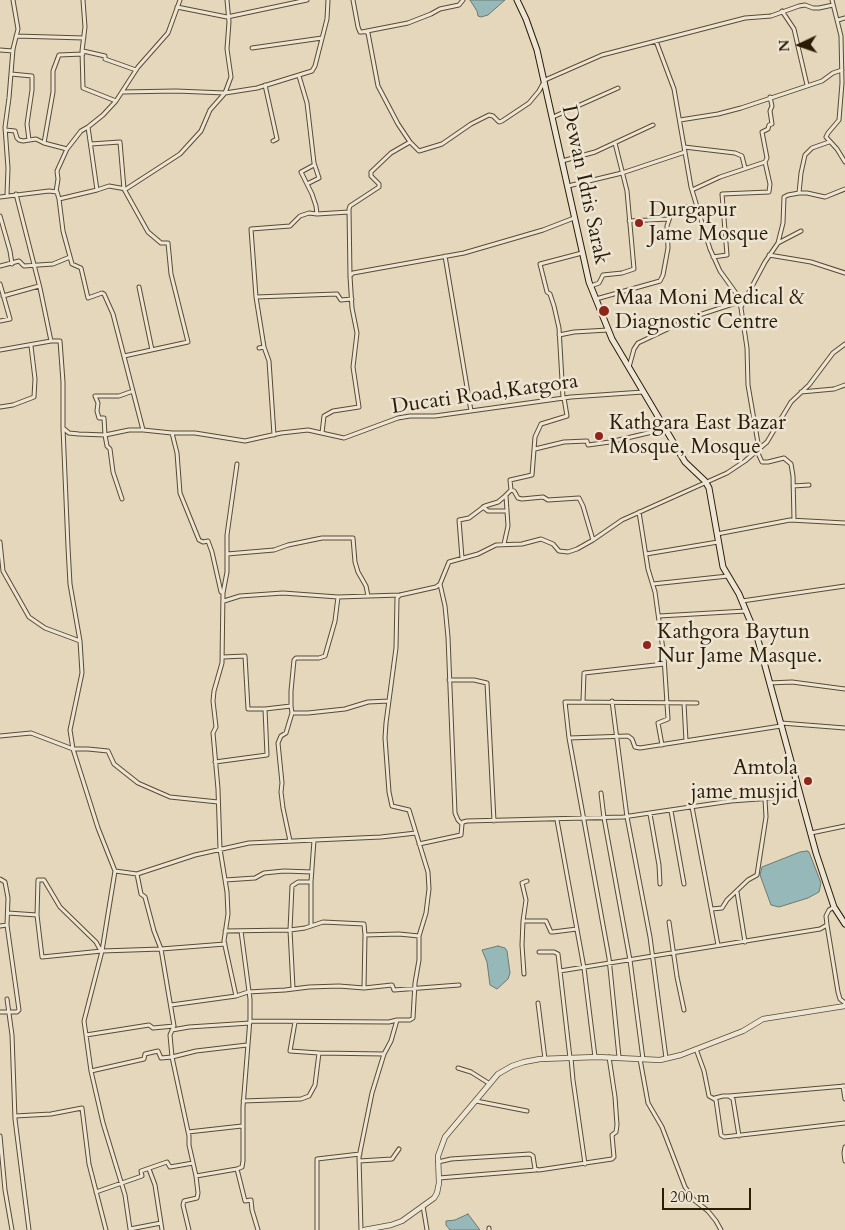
<!DOCTYPE html>
<style>
body{margin:0}
#map{position:relative;width:845px;height:1230px;overflow:hidden;background:#e4d7bb;font-family:Cardo,serif}
canvas{display:block}
.north{position:absolute;left:775px;top:20px;width:50px;height:50px;-webkit-text-stroke:4px #ede5d3;paint-order:stroke;rotate:267deg;font-size:14px;font-weight:700;line-height:20px;text-align:center;color:#2b1c06}
.north::after{content:'';display:block;margin:auto;width:18px;height:22px;background:#2b1c06;clip-path:polygon(50% 0,100% 100%,50% 72%,0 100%)}
.scale{position:absolute;left:662px;top:1188px;width:89px;height:22px;box-sizing:border-box;border:2px solid #2b1c06;border-top:0;padding-left:6px;font-size:15px;line-height:18px;white-space:nowrap;color:#2b1c06;-webkit-text-stroke:4px #ede5d3;paint-order:stroke}
</style>
<div id="map">
<canvas width="845" height="1230"></canvas>
<div class="north">N</div>
<div class="scale">200 m</div>
</div>
<script>
const ctx = document.querySelector('canvas').getContext('2d');
ctx.lineJoin = 'round';
function paint(path, color) {
  ctx.fillStyle = color;
  ctx.fill(path, 'evenodd');
}
function shape(rows) {
  const path = new Path2D();
  for (const r of rows) {
    path.moveTo(r[0], r[1]);
    for (let i = 2; i < r.length; i += 2) path.lineTo(r[i], r[i + 1]);
  }
  return path;
}
function strokePath(path, color, width, dash) {
  ctx.strokeStyle = color;
  ctx.lineWidth = width;
  ctx.lineCap = dash ? 'butt' : 'round';
  ctx.setLineDash(dash || []);
  ctx.stroke(path);
}
function drawText(font, color, halo, rows, align = 'center') {
  ctx.font = font + ' Cardo,serif';
  ctx.lineWidth = 5;
  ctx.setLineDash([]);
  ctx.textBaseline = 'middle';
  ctx.strokeStyle = halo;
  ctx.fillStyle = color;
  for (const [text, x, y, turn = 0] of rows) {
    ctx.save();
    ctx.translate(x, y);
    ctx.rotate((+turn || 0) * Math.PI / 180);
    ctx.textAlign = isNaN(turn) ? turn : align;
    if (halo) ctx.strokeText(text, 0, 0);
    ctx.fillText(text, 0, 0);
    ctx.restore();
  }
}
const water = shape([
 [470,0,505,0,488,15,481,17,478,16,477,11,470,0],
 [807,851,809,852,821,883,819,892,808,898,779,907,771,905,760,875,762,867,800,852,807,851],
 [498,946,505,948,507,951,510,973,508,979,497,989,490,985,487,962,482,950,498,946],
 [468,1214,480,1230,450,1230,446,1225,446,1221,455,1220,468,1214]
]);
paint(water, '#97b8b8');
strokePath(water, '#6c7a71', 1);
const minor = shape([
 [83,0,85,27,82,51,83,88,116,101],
 [180,0,168,33,138,67,116,101,103,115,88,127,97,190,59,199,63,231,72,264,81,268,88,298,102,293,104,294,113,314,143,430,172,433,195,433,245,441,281,433,308,430,344,438,398,418,410,416,435,416,571,397,643,392],
 [353,0,358,27,360,32,362,32,408,23,431,14,440,9,459,5,463,0],
 [832,0,841,36,842,83,839,120,828,133,826,137,837,149,845,162],
 [177,7,227,17,307,0],
 [782,11,794,29,807,85],
 [838,20,845,18],
 [366,32,368,33,378,86,398,124,410,142],
 [16,36,84,38],
 [656,41,674,89,691,187,710,249,720,271,738,296,741,308,747,348,748,385,759,449],
 [252,48,322,38],
 [0,50,13,51],
 [83,51,105,56,105,59,136,70],
 [11,74,32,76,32,90,27,124,29,140],
 [299,76,307,103,314,163,319,178,307,184],
 [265,85,277,139,273,141],
 [122,92,176,91,225,93,231,77,227,49,229,22,227,0],
 [553,117,618,88],
 [680,120,718,114,741,108,822,81,833,73,842,70],
 [5,130,15,131,17,138,19,140,23,141,36,139,44,143],
 [91,144,120,142,124,189,148,232,161,243,168,243,171,274,188,342,124,356],
 [684,147,735,153,742,156,745,168],
 [67,149,44,143,53,92,53,71,59,55,83,54],
 [562,161,595,152,653,125],
 [314,165,301,172,312,194,316,206,317,214,349,212],
 [568,186,622,173,685,152],
 [97,190,109,186,126,189,180,154,201,131,210,110,225,93,257,88,312,71,315,66,327,19,328,0],
 [692,190,720,177,765,162,767,158,762,132,768,129,769,125,772,124,770,111,772,106,770,97],
 [56,192,58,179,57,171,67,149,81,131,88,127],
 [799,193,807,193,825,197,845,189],
 [16,194,40,288,51,341,60,341,63,382,63,428,69,433,79,434,105,435,129,430,143,430],
 [7,195,8,168,5,127,9,98,13,49,18,29,13,0],
 [0,197,49,191,57,192,59,199],
 [0,216,10,251,12,264],
 [629,221,669,219],
 [778,243,801,231],
 [769,255,811,262,845,273],
 [445,256,471,411],
 [713,257,727,255,722,194,769,192,770,184,765,162],
 [0,266,19,261,24,266,53,264,70,257],
 [350,276,353,273,464,253,543,230,574,218],
 [0,284,10,319,0,321],
 [591,286,599,283,603,275,622,273,634,269,627,191,615,143],
 [139,287,152,350],
 [3,296,39,286],
 [256,297,337,294,341,300,352,299],
 [596,299,660,281,663,275,668,248,667,226,672,211,679,208,696,206],
 [741,307,765,262,778,243,783,223,784,197,788,195,799,193,801,173,805,155,812,148,829,142],
 [559,335,574,332,608,330],
 [264,347,269,361,274,435],
 [259,348,264,347,256,297,251,229,290,226,300,216,309,213,317,214],
 [0,350,51,341],
 [629,367,634,349,638,343,693,317,739,302],
 [801,392,834,389,845,385],
 [563,398,559,328,554,306,550,294,547,292,540,264,582,253],
 [0,407,13,405,34,397,35,379,31,346],
 [63,428,68,547,70,584,80,641,82,673,70,730,73,749,98,828,115,871,137,874,141,894,145,897,154,931,161,949,174,1026,170,1035,172,1057,189,1136,189,1145,196,1176,198,1193,197,1198,184,1201,183,1205,189,1230],
 [172,433,177,453,180,493,199,540,203,542,208,541,212,552,221,592,223,593,222,663,214,691,213,701,216,727,213,733,218,789,220,849,227,892,228,914,224,941,236,996],
 [322,433,324,416,333,411,359,407,353,367,357,333,352,308,350,276,349,209,350,206,379,187,379,184,371,176,371,172,391,153,410,142,419,151,442,144,471,124,489,115,493,116,499,122,502,121,529,103,539,91,545,80,602,55,745,18,771,16,799,6,805,5,813,8,819,8,833,5],
 [535,449,564,442,587,441,588,445,610,442,665,429],
 [757,451,762,462,768,462,784,458,791,464,793,476,794,520],
 [793,486,809,485],
 [511,490,514,491,518,498,522,499,543,497,548,500,579,498,583,506,593,540],
 [122,499,113,472,110,449,107,446,105,435,104,418,99,418,97,411,98,403,95,396,119,396,133,391],
 [483,507,488,511,506,511],
 [639,512,648,569,655,592,664,657,668,719,658,723,662,745],
 [717,534,790,520,845,523],
 [0,542,3,571,29,617,45,628,80,641],
 [504,544,508,526,506,496],
 [227,554,274,550,288,545,322,538,353,538,355,562,358,572,366,586,368,596],
 [646,554,718,542],
 [462,558,459,520,469,518,485,506,498,502,504,497,511,490,510,480,532,475,535,437,541,424,567,416,564,398],
 [440,584,445,606,448,637,455,813,458,820,462,824],
 [653,584,728,576],
 [223,593,227,572,227,535,237,464],
 [224,601,240,596,283,593,338,597,400,595,436,587,440,584,449,562,478,554,496,545,522,544,541,539,553,544,559,551,568,552,577,549,593,540,622,520,727,473,745,461,767,442,791,402,809,385,833,353,845,344],
 [742,601,845,586],
 [659,616,746,611],
 [223,657,245,656,248,709,265,709],
 [449,680,474,680,487,683,494,821],
 [769,683,792,682,845,689],
 [583,701,584,673,664,664],
 [612,701,627,817,650,937,666,1058],
 [684,703,686,741],
 [292,713,291,706,291,691,294,660,296,658,319,658,325,656,335,621,338,597],
 [781,723,845,728],
 [0,736,31,733,73,749],
 [569,738,628,736,632,739,635,747,640,748,781,726],
 [73,749,88,749,108,751,114,764,138,783,170,797,218,802],
 [215,762,267,755,265,709,291,706],
 [601,793,604,818,630,960,643,1059],
 [692,807,718,945],
 [671,811,684,884],
 [650,814,659,865,660,884],
 [557,820,584,968,595,1057],
 [811,833,845,826],
 [290,841,283,808,281,792,282,783,278,743,281,736,286,733,292,713,308,713,345,709,368,702,389,701],
 [419,844,461,835,462,824,463,822,467,821,623,817,731,801,800,796],
 [115,871,102,951,84,1021,86,1035,149,1025,153,1028,174,1026],
 [137,874,195,855,249,843,381,837,416,833],
 [0,879,5,882,8,898,7,925,19,1010,17,1012,0,1012],
 [225,880,255,878,264,873,284,871,312,872],
 [527,881,522,883,526,900,523,921,546,921,551,932,553,932,577,929],
 [737,892,745,942],
 [834,907,829,910,826,916,827,925,838,992,840,999,845,1003],
 [712,909,722,908,727,900,748,880,757,875,766,817,765,799],
 [8,913,37,915,38,880,44,880,60,907,96,942,101,951],
 [37,915,42,957,102,951,161,949,225,944],
 [523,921,522,945,524,974],
 [669,922,677,977,684,1010],
 [0,926,7,925],
 [311,926,311,882,314,840],
 [225,931,290,930,305,928,323,922,364,924,365,935],
 [539,952,554,952,558,954,560,971],
 [293,988,290,930,292,886,298,882,311,882],
 [364,988,365,935,399,934,419,936],
 [7,999,12,1035,15,1119,29,1230],
 [538,1003,545,1059],
 [171,1005,236,996,248,992,285,990,309,987,339,986,364,988,392,985,394,990,459,985],
 [250,1021,389,1022,397,1020,410,1020,413,1018,415,983,419,960,419,936,426,913,429,889,428,872,409,810,392,806,389,792,385,738,386,723,396,648,397,598,400,595],
 [295,1022,290,1051,319,1053,384,1054,391,1041,397,1020],
 [172,1030,189,1027,250,1023],
 [86,1035,91,1071],
 [696,1049,704,1071,709,1096,716,1100,721,1135,724,1137,845,1123],
 [619,1057,609,958,569,738,565,702,697,703],
 [570,1058,560,971,820,929,827,925],
 [571,1058,573,1080,585,1164],
 [640,1059,648,1103,662,1127,685,1187,694,1200,708,1211,716,1221,721,1230],
 [458,1068,471,1072,490,1084],
 [843,1086,845,1099],
 [729,1096,845,1086],
 [715,1098,723,1096,729,1096,733,1099,739,1136],
 [243,1101,301,1099,309,1096,315,1085,319,1053],
 [476,1101,527,1111],
 [15,1116,51,1114,82,1108,89,1164,106,1230],
 [188,1132,242,1126],
 [0,1136,5,1190,12,1230],
 [845,1147,844,1153,845,1161],
 [359,1161,392,1159,399,1149],
 [438,1162,451,1159,530,1154,533,1156,535,1169,539,1170,612,1159,614,1157,612,1135,616,1132,617,1125,615,1097,609,1057],
 [149,1169,155,1185,162,1230],
 [237,1169,245,1201,251,1200,252,1210,258,1230],
 [196,1176,237,1169,242,1167,243,1161,243,1107,250,1019,250,999,241,931],
 [439,1178,536,1170],
 [96,1192,142,1176,141,1171,167,1162,170,1167,193,1163],
 [423,1206,427,1230],
 [130,1229,125,1195,103,1123,91,1071,144,1059,145,1054,158,1051,161,1058,172,1057,196,1051,247,1045],
 [130,1229,161,1223],
 [317,1230,317,1159,360,1154],
 [361,1230,359,1157,372,1093,384,1054],
 [489,1230,489,1228]
]);
const tertiary = shape([
 [364,1230,391,1225,402,1221,434,1198,437,1193,439,1183,438,1156,445,1137,498,1074,512,1066,524,1062,540,1059,597,1057,660,1060,681,1055,743,1031,763,1019,845,1006]
]);
const secondary = shape([
 [517,0,526,19,537,50,589,282,612,339,685,462,705,481,709,488,723,567,739,594,758,640,816,853,834,907,845,924]
]);
strokePath(minor, '#594b33', 5);
strokePath(tertiary, '#594b33', 6);
strokePath(secondary, '#2b1c06', 7);
strokePath(minor, '#ede5d3', 3);
strokePath(tertiary, '#ede5d3', 4.5);
strokePath(secondary, '#ede5d3', 5);
for (const [x, y, r, color] of [
 [639,223,5,"#8f2418"],
 [604,311,6,"#8f2418"],
 [599,436,5,"#8f2418"],
 [647,645,5,"#8f2418"],
 [808,781,5,"#8f2418"]
]) {
  const dot = new Path2D();
  dot.arc(x, y, r, 0, 2 * Math.PI);
  ctx.fillStyle = color;
  ctx.fill(dot);
  strokePath(dot, '#ede5d3', 2);
}
drawText('21px', '#2b1c06', '#ede5d3', [
 ["Dewan Idris Sarak",584,185,78],
 ["Ducati Road,Katgora",485,395,-8]
]);
drawText('21px', '#2b1c06', '#ede5d3', [
 ["Durgapur",649,211],
 ["Jame Mosque",649,235],
 ["Maa Moni Medical &",615,299],
 ["Diagnostic Centre",615,323],
 ["Kathgara East Bazar",609,424],
 ["Mosque, Mosque",609,448],
 ["Kathgora Baytun",657,633],
 ["Nur Jame Masque.",657,657],
 ["Amtola",798,769,"right"],
 ["jame musjid",798,793,"right"]
], 'left');
</script>
